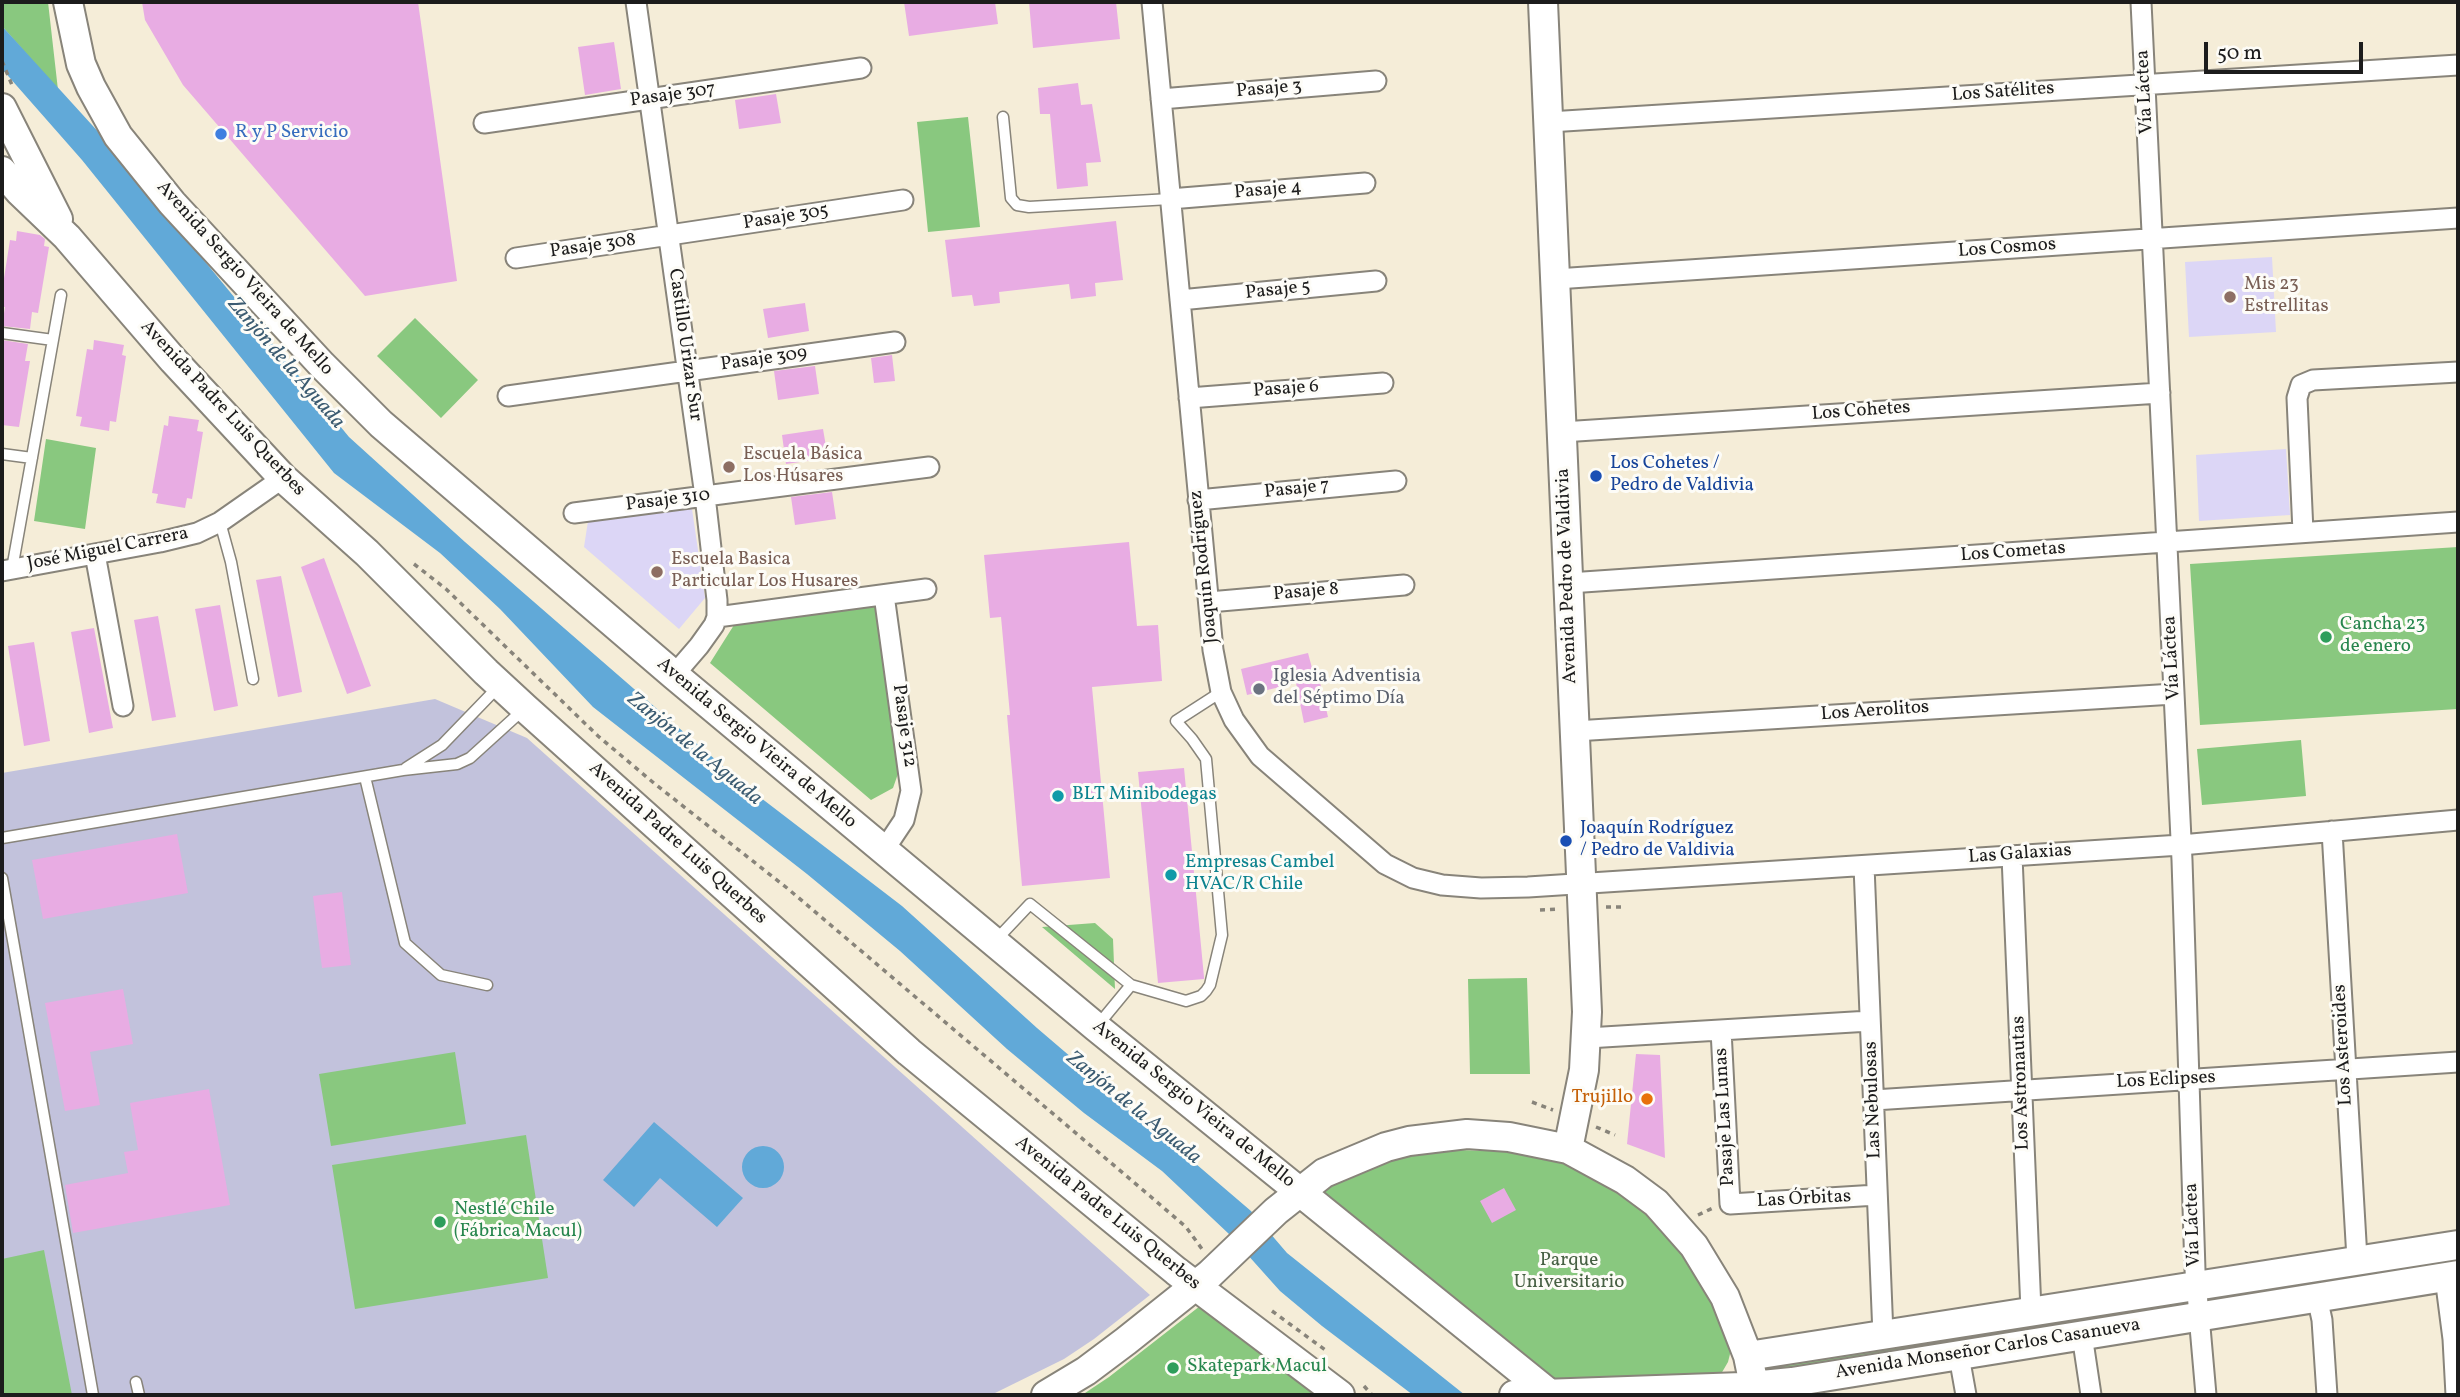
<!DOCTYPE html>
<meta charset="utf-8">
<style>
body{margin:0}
#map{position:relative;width:2460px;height:1397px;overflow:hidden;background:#f5edd8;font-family:Vollkorn,serif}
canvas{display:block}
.frame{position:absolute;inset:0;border:4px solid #1c1c1c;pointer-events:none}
.scale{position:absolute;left:2204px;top:42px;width:159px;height:32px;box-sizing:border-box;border:4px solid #1c1c1c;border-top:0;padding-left:9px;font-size:21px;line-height:24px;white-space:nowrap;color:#1c1c1c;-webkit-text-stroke:5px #fdfcf7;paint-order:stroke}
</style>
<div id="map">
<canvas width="2460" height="1397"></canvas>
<div class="frame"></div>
<div class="scale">50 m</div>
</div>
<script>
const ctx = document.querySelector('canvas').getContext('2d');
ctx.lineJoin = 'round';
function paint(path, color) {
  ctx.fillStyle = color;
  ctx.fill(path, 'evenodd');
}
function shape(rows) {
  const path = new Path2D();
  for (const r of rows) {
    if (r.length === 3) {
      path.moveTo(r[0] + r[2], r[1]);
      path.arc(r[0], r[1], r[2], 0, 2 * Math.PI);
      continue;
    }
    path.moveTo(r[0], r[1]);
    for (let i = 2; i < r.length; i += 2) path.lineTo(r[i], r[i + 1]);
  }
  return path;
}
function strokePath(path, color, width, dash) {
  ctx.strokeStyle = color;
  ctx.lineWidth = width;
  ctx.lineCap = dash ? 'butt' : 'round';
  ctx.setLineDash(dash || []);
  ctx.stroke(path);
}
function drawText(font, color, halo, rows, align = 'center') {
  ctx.font = font + ' Vollkorn,serif';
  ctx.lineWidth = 6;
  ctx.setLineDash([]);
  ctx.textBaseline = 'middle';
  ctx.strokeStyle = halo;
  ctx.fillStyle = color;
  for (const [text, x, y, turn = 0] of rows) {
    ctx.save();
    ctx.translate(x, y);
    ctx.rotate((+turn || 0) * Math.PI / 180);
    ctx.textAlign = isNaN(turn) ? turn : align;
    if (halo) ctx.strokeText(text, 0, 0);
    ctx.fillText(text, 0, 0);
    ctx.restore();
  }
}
paint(shape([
 [2272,257,2276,332,2189,337,2185,262],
 [2286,449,2290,515,2199,521,2196,455],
 [692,509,705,598,679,629,584,547,588,521]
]), '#dcd6f6');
paint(shape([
 [435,699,527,738,1150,1295,1094,1339,1064,1359,991,1395,2,1395,2,773]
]), '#c2c2dc');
paint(shape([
 [2,2,48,2,58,90,2,26],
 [968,117,980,227,928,232,917,122],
 [415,318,478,380,441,418,377,356],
 [46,439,96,448,85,529,34,521],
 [2458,547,2458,709,2200,725,2190,564],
 [878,606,900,768,893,788,871,800,710,663,734,625],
 [2301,740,2306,796,2202,805,2197,749],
 [1095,923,1113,939,1115,989,1042,927],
 [1527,978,1530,1074,1470,1074,1468,979],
 [455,1052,466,1124,331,1146,319,1074],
 [526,1135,548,1278,355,1309,332,1165],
 [1459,1150,1523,1152,1577,1168,1614,1187,1649,1213,1678,1245,1704,1285,1732,1346,1728,1362,1721,1374,1552,1382,1313,1192,1410,1154],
 [44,1250,72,1395,2,1395,2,1259],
 [2458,1252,2458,1264,2209,1303,2207,1292],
 [2182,1296,2184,1308,1765,1375,1763,1364],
 [1200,1306,1316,1395,1082,1395,1109,1377]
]), '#89c87f');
paint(shape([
 [2,26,102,136,349,437,465,542,748,788,902,906,1037,1028,1251,1211,1287,1253,1465,1395,1413,1395,1322,1326,1280,1291,1229,1234,1162,1171,1084,1113,1007,1049,900,951,807,874,593,707,500,609,440,553,334,473,82,160,2,69],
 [654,1122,743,1198,717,1227,660,1178,634,1207,603,1180],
 [763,1167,21]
]), '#61a9d8');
paint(shape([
 [142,2,418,2,457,281,365,296,183,85,145,20],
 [904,2,995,2,998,24,909,36],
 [1029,2,1116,2,1120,39,1033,48],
 [614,42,621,89,585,95,578,47],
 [1078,83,1081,105,1092,104,1101,162,1086,163,1088,186,1057,189,1050,114,1040,114,1038,88],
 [776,94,781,123,739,129,735,100],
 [1116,221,1123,280,1095,283,1096,296,1071,299,1069,284,999,292,1000,303,974,306,972,295,952,297,945,240],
 [17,231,40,235,45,239,44,246,49,247,38,313,32,312,30,329,2,326,5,307,2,307,2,291,10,240,16,241],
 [805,303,809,331,768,338,763,309],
 [2,340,28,344,25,361,30,361,19,427,2,425],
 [94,340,124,345,122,355,126,356,116,422,110,421,109,431,80,426,82,417,76,416,87,349,93,350],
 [892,355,895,381,874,383,871,358],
 [815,366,819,394,778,400,774,371],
 [169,416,199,420,197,431,203,432,192,499,187,498,185,508,156,503,158,494,152,493,164,425,168,426],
 [823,429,828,458,786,464,782,435],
 [832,492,836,519,795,525,791,497],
 [1129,542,1137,626,1158,625,1162,681,1092,687,1110,878,1022,886,1007,715,1010,715,1001,617,990,618,984,555],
 [324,558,371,686,347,694,301,567],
 [281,576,302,692,278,697,256,580],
 [220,605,238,706,214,711,195,609],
 [158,616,176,717,152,721,134,620],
 [94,628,113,728,89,733,71,632],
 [34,642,50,741,24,746,8,646],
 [1308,653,1315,679,1319,678,1328,717,1304,723,1296,683,1247,695,1241,669],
 [1184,768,1204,977,1204,979,1158,983,1138,772],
 [177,834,188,893,43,919,32,860],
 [342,892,351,965,322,968,313,896],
 [123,989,133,1044,90,1052,100,1105,65,1111,45,1003],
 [1636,1054,1660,1055,1665,1158,1627,1144],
 [209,1089,230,1205,73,1233,65,1185,128,1173,124,1152,138,1150,130,1103],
 [1504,1188,1516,1210,1492,1223,1480,1201]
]), '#e8ace3');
const lane = shape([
 [1003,117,1011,198,1017,205,1029,207,1170,199],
 [2,333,53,340],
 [2,454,32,458],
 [220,522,231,562,253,679],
 [12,569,61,295],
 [406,768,442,745,499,686],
 [365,777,405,943,441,975,487,985],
 [2,838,403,770,457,764,470,758,524,709],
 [2,878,93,1395],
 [996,940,1030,904,1131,985,1186,1001,1201,996,1206,991,1210,985,1222,935,1206,759,1192,739,1176,721,1221,692],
 [1098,1025,1131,985],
 [136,1382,139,1395]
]);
const street = shape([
 [636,2,705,496,717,600,717,617,714,625,699,646,674,675],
 [1152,2,1213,650,1221,692,1234,720,1260,756,1385,864,1413,878,1442,885,1481,888,1528,887,2181,845,2458,820],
 [2141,2,2182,860,2195,1270,2206,1395],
 [1161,99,1376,81],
 [1549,122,2458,65],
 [484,123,861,68],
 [1170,199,1365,183],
 [516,258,903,200],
 [1556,279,2458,218],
 [1180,300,1376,281],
 [508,396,895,342],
 [1189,398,1383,383],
 [1562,432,2160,393],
 [1198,500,1396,481],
 [574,513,929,467],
 [2303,532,2297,398,2301,385,2313,380,2458,372],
 [95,554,123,706],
 [2,571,160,542,197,533,220,522,283,478],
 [1569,583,2458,522],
 [1209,602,1404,585],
 [717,617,926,589],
 [1575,731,2174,694],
 [2332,831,2357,1259],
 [884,850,904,820,911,791,884,595],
 [2012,856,2031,1311],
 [1864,866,1883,1335],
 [1721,1030,1730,1204,1877,1195],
 [1587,1038,1870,1021],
 [1874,1100,2458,1062],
 [2445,1277,2453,1339,2456,1395],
 [2317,1297,2322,1320,2327,1395],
 [2082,1335,2091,1395],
 [1959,1356,1966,1395]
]);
const secondary = shape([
 [68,2,81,64,91,87,118,136,172,203,322,365,381,424,674,675,1096,1027,1551,1395],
 [1543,2,1587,1012,1584,1070,1568,1149],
 [2,108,58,219],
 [2,171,20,192,67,237,173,360,283,478,367,553,486,672,525,708,909,1052,1176,1271,1340,1395],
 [1748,1356,2458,1245],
 [1046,1395,1086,1371,1126,1341,1210,1274,1276,1211,1324,1173,1386,1147,1409,1141,1467,1134,1509,1137,1568,1149,1625,1180,1656,1203,1694,1246,1725,1297,1748,1356,1756,1395],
 [1514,1395,1742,1387,1792,1382,2458,1275]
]);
strokePath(lane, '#88847a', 13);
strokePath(street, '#88847a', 23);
strokePath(secondary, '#88847a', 32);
strokePath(shape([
 [2,61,12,85],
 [414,564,446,589,598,736,655,784,787,888,1150,1196,1186,1227,1202,1249],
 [1606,907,1625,907],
 [1540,910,1560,909],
 [1532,1102,1553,1110],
 [1596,1127,1615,1135],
 [1698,1215,1713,1208],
 [1272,1311,1328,1352],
 [1364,1386,1372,1395]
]), '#88847a', 3.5, [5, 5]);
strokePath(lane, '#fff', 10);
strokePath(street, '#fff', 19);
strokePath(secondary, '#fff', 28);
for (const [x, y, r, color] of [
 [221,134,7,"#3f7fe0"],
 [2230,297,7,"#8d6e63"],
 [729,467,7,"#8d6e63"],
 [1596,476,7,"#1a4fb4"],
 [657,572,7,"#8d6e63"],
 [2326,637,7,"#2e9e5b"],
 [1259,689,7,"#6b7280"],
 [1058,796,7,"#0f9aa8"],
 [1566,841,7,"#1a4fb4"],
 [1171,875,7,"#0f9aa8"],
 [1647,1099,7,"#e8710a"],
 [440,1222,7,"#2e9e5b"],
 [1173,1368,7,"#2e9e5b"]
]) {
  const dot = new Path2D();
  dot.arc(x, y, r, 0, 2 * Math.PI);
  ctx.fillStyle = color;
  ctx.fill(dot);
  strokePath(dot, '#fdfcf7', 2.5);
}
drawText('19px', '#1c1c1c', '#fdfcf7', [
 ["Pasaje 3",1269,90,-5],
 ["Vía Láctea",2146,92,-93],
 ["Los Satélites",2003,93,-4],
 ["Pasaje 307",673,96,-8],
 ["Pasaje 4",1268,191,-5],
 ["Pasaje 305",786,218,-9],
 ["Pasaje 308",593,247,-8],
 ["Los Cosmos",2007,249,-4],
 ["Avenida Sergio Vieira de Mello",244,279,48],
 ["Pasaje 5",1278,291,-6],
 ["Castillo Urizar Sur",684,345,82],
 ["Pasaje 309",764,360,-8],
 ["Pasaje 6",1286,390,-4],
 ["Avenida Padre Luis Querbes",222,409,47],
 ["Los Cohetes",1861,412,-4],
 ["Pasaje 7",1297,490,-6],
 ["Pasaje 310",668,501,-7],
 ["José Miguel Carrera",108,550,-11],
 ["Los Cometas",2013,553,-4],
 ["Joaquín Rodríguez",1205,567,-96],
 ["Avenida Pedro de Valdivia",1568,576,-92],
 ["Pasaje 8",1306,593,-5],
 ["Vía Láctea",2173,658,-93],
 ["Los Aerolitos",1875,712,-4],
 ["Pasaje 312",903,726,82],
 ["Avenida Sergio Vieira de Mello",756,744,40],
 ["Avenida Padre Luis Querbes",677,844,42],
 ["Las Galaxias",2020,855,-4],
 ["Los Asteroides",2344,1045,-93],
 ["Los Eclipses",2166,1081,-3],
 ["Los Astronautas",2022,1083,-92],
 ["Las Nebulosas",1874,1100,-92],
 ["Avenida Sergio Vieira de Mello",1193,1105,39],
 ["Pasaje Las Lunas",1726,1117,-93],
 ["Las Órbitas",1804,1200,-3],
 ["Avenida Padre Luis Querbes",1107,1214,39],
 ["Vía Láctea",2194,1225,-92],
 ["Avenida Monseñor Carlos Casanueva",1988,1350,-9]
]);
drawText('19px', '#366cbe', '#fdfcf7', [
 ["R y P Servicio",235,134]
], 'left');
drawText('19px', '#785e54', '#fdfcf7', [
 ["Mis 23",2244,286],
 ["Estrellitas",2244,308],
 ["Escuela Básica",743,456],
 ["Los Húsares",743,478],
 ["Escuela Basica",671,561],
 ["Particular Los Husares",671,583]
], 'left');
drawText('19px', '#164399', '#fdfcf7', [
 ["Los Cohetes /",1610,465],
 ["Pedro de Valdivia",1610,487],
 ["Joaquín Rodríguez",1580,830],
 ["/ Pedro de Valdivia",1580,852]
], 'left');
drawText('19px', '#27864d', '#fdfcf7', [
 ["Cancha 23",2340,626],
 ["de enero",2340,648],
 ["Nestlé Chile",454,1211],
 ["(Fábrica Macul)",454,1233],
 ["Skatepark Macul",1187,1368]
], 'left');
drawText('19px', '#5b616d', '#fdfcf7', [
 ["Iglesia Adventisia",1273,678],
 ["del Séptimo Día",1273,700]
], 'left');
drawText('19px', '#0d838f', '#fdfcf7', [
 ["BLT Minibodegas",1072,796],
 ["Empresas Cambel",1185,864],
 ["HVAC/R Chile",1185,886]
], 'left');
drawText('19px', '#c56008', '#fdfcf7', [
 ["Trujillo",1633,1099]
], 'right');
drawText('19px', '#486144', '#fdfcf7', [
 ["Parque",1569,1262],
 ["Universitario",1569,1284]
]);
drawText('italic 21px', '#3b5b71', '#fdfcf7', [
 ["Zanjón de la Aguada",285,364,49],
 ["Zanjón de la Aguada",694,750,39],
 ["Zanjón de la Aguada",1133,1109,39]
]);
</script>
